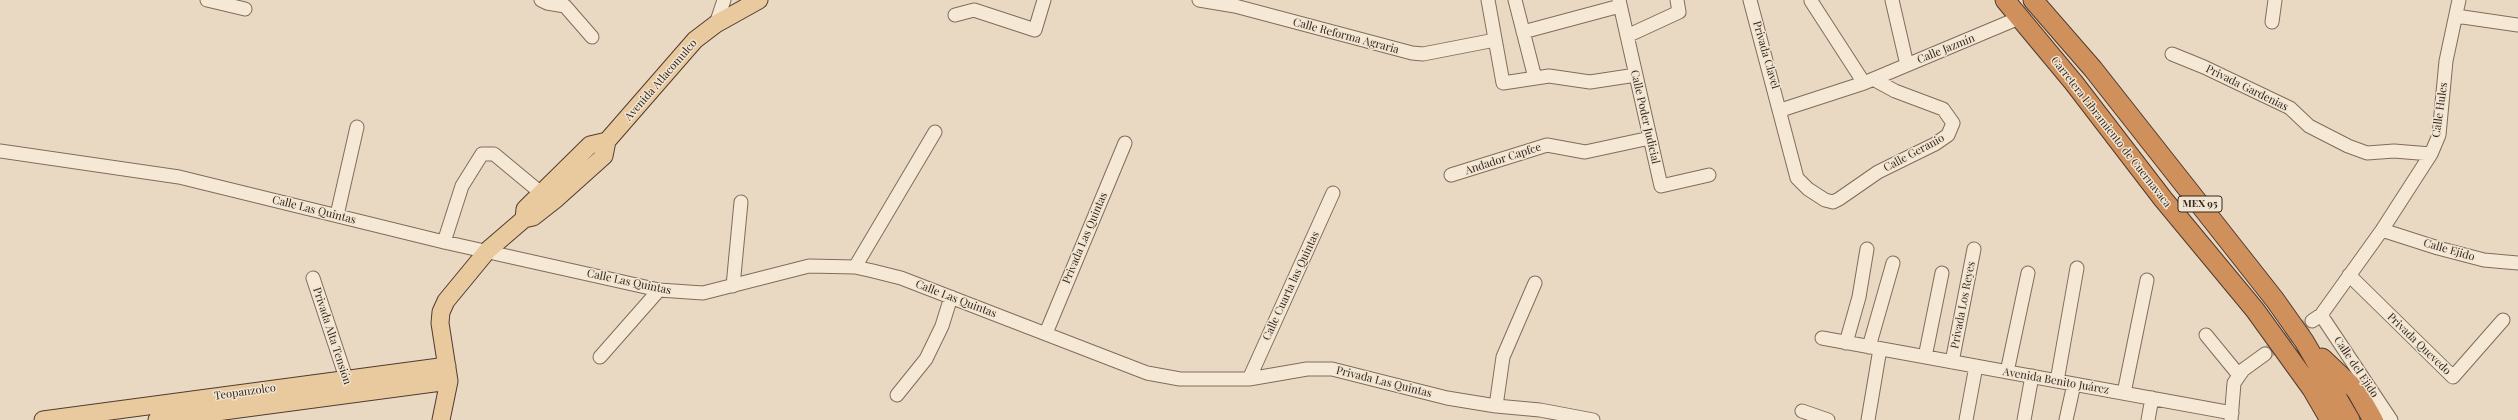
<!DOCTYPE html>
<meta charset="utf-8">
<style>
body{margin:0}
canvas{display:block;background:#e9d9c3}
</style>
<canvas width="2518" height="420"></canvas>
<script>
const ctx = document.querySelector('canvas').getContext('2d');
ctx.lineJoin = 'round';
function shape(rows) {
  const path = new Path2D();
  for (const r of rows) {
    path.moveTo(r[0], r[1]);
    for (let i = 2; i < r.length; i += 2) path.lineTo(r[i], r[i + 1]);
  }
  return path;
}
function strokePath(path, color, width, dash) {
  ctx.strokeStyle = color;
  ctx.lineWidth = width;
  ctx.lineCap = dash ? 'butt' : 'round';
  ctx.setLineDash(dash || []);
  ctx.stroke(path);
}
function drawText(font, color, halo, rows, align = 'center') {
  ctx.font = font + ' "Playfair Display",serif';
  ctx.lineWidth = 3;
  ctx.setLineDash([]);
  ctx.textBaseline = 'middle';
  ctx.strokeStyle = halo;
  ctx.fillStyle = color;
  for (const [text, x, y, turn = 0] of rows) {
    ctx.save();
    ctx.translate(x, y);
    ctx.rotate((+turn || 0) * Math.PI / 180);
    ctx.textAlign = isNaN(turn) ? turn : align;
    if (halo) ctx.strokeText(text, 0, 0);
    ctx.fillText(text, 0, 0);
    ctx.restore();
  }
}
strokePath(shape([
 [2265,354,2312,321]
]), '#c5b5a2', 13, [13, 6]);
const minor = shape([
 [207,0,245,9],
 [541,0,547,3,565,6,592,37],
 [1199,0,1235,6,1412,53,1423,54,1495,40],
 [1488,0,1503,83,1549,76,1590,82,1636,75],
 [1515,0,1535,78],
 [1619,0,1661,186,1709,175],
 [1750,0,1797,178,1808,189,1825,200,1833,202,1839,199,1878,172,1935,144,1948,135,1953,123,1943,109,1895,91,1873,79],
 [1892,0,1907,65],
 [1811,1,1864,83],
 [955,15,974,10,1035,30,1044,0],
 [2456,16,2518,25],
 [2272,22,2275,0],
 [716,24,724,0],
 [1523,32,1620,6],
 [1627,36,1679,12,1677,0],
 [2172,54,2204,67,2290,108,2309,126,2348,146,2367,153,2394,151,2431,154],
 [1781,110,1864,83,2019,18],
 [0,151,179,177,444,242,659,290,703,293,809,266,855,267,873,271,901,278,1147,373,1180,379,1249,379,1307,369,1332,369,1447,398,1496,406,1540,410,1593,420],
 [1451,175,1547,145,1585,152,1650,138],
 [337,215,357,127],
 [2382,230,2438,248,2484,260,2518,263],
 [444,242,462,186,482,154,494,154,535,188,545,201],
 [855,267,935,132],
 [2349,275,2453,377,2503,320],
 [313,278,349,387],
 [733,286,741,202],
 [2321,315,2391,420],
 [2312,321,2321,315,2382,230,2431,154,2439,135,2446,61,2459,0],
 [1046,333,1125,143],
 [2206,335,2238,374],
 [1822,338,2232,413],
 [1846,343,1859,297,1867,249],
 [1869,347,1893,263],
 [600,357,659,290],
 [1925,357,1942,273],
 [1952,362,1974,249],
 [2007,372,2028,273],
 [1249,379,1333,193],
 [2057,381,2077,268],
 [2124,393,2147,280],
 [897,395,926,359,942,326,951,297],
 [1496,406,1503,357,1535,283],
 [1802,411,1828,420],
 [1868,420,1880,349],
 [1966,420,1976,366],
 [2024,420,2032,376],
 [2066,420,2074,384],
 [2148,420,2152,398],
 [2231,420,2234,383,2243,370,2265,354]
]);
const major = shape([
 [524,219,525,209,590,145,607,141],
 [43,420,447,366],
 [157,420,449,381],
 [441,420,449,381,440,323,441,312,446,301,488,250,524,219,533,217,556,199,604,156,607,141,695,40,716,24,759,0]
]);
const highway = shape([
 [2005,0,2074,83,2163,199,2255,310,2312,389,2330,420],
 [2033,0,2093,69,2275,300,2304,341,2350,420],
 [2322,358,2356,390,2373,420]
]);
strokePath(minor, '#816c5c', 15);
strokePath(major, '#503b30', 19);
strokePath(highway, '#503b30', 21);
strokePath(minor, '#f5e8d5', 13);
strokePath(major, '#e9c99e', 17);
strokePath(highway, '#d0905c', 19);
for (const [x, y, w] of [
 [2200,204,44]
]) {
  const box = new Path2D();
  box.roundRect(x - w / 2, y - 8, w, 16, 3);
  ctx.fillStyle = '#f1e5d2';
  ctx.fill(box);
  strokePath(box, '#33261e', 1);
}
drawText('bold 10px', '#33261e', null, [
 ["MEX 95",2200,204]
]);
drawText('11px', '#33261e', '#f1e5d2', [
 ["Calle Reforma Agraria",1346,36,15],
 ["Calle Jazmín",1946,49,-22],
 ["Privada Clavel",1766,55,74],
 ["Avenida Atlacomulco",661,80,-49],
 ["Privada Gardenias",2247,88,26],
 ["Calle Hules",2440,110,-82],
 ["Calle Poder Judicial",1645,117,77],
 ["Carretera Libramiento de Cuernavaca",2111,132,52],
 ["Calle Geranio",1914,153,-28],
 ["Andador Capfce",1503,159,-18],
 ["Calle Las Quintas",314,210,14],
 ["Privada Las Quintas",1085,238,-67],
 ["Calle Ejido",2449,250,16],
 ["Calle Las Quintas",629,282,12],
 ["Calle Cuarta las Quintas",1291,286,-65],
 ["Calle Las Quintas",956,299,21],
 ["Privada Los Reyes",1963,305,-79],
 ["Privada Alta Tensión",332,336,72],
 ["Privada Quevedo",2419,344,44],
 ["Calle del Ejido",2356,367,56],
 ["Avenida Benito Juárez",2056,381,10],
 ["Privada Las Quintas",1384,382,14],
 ["Teopanzolco",245,392,-8]
]);
</script>
